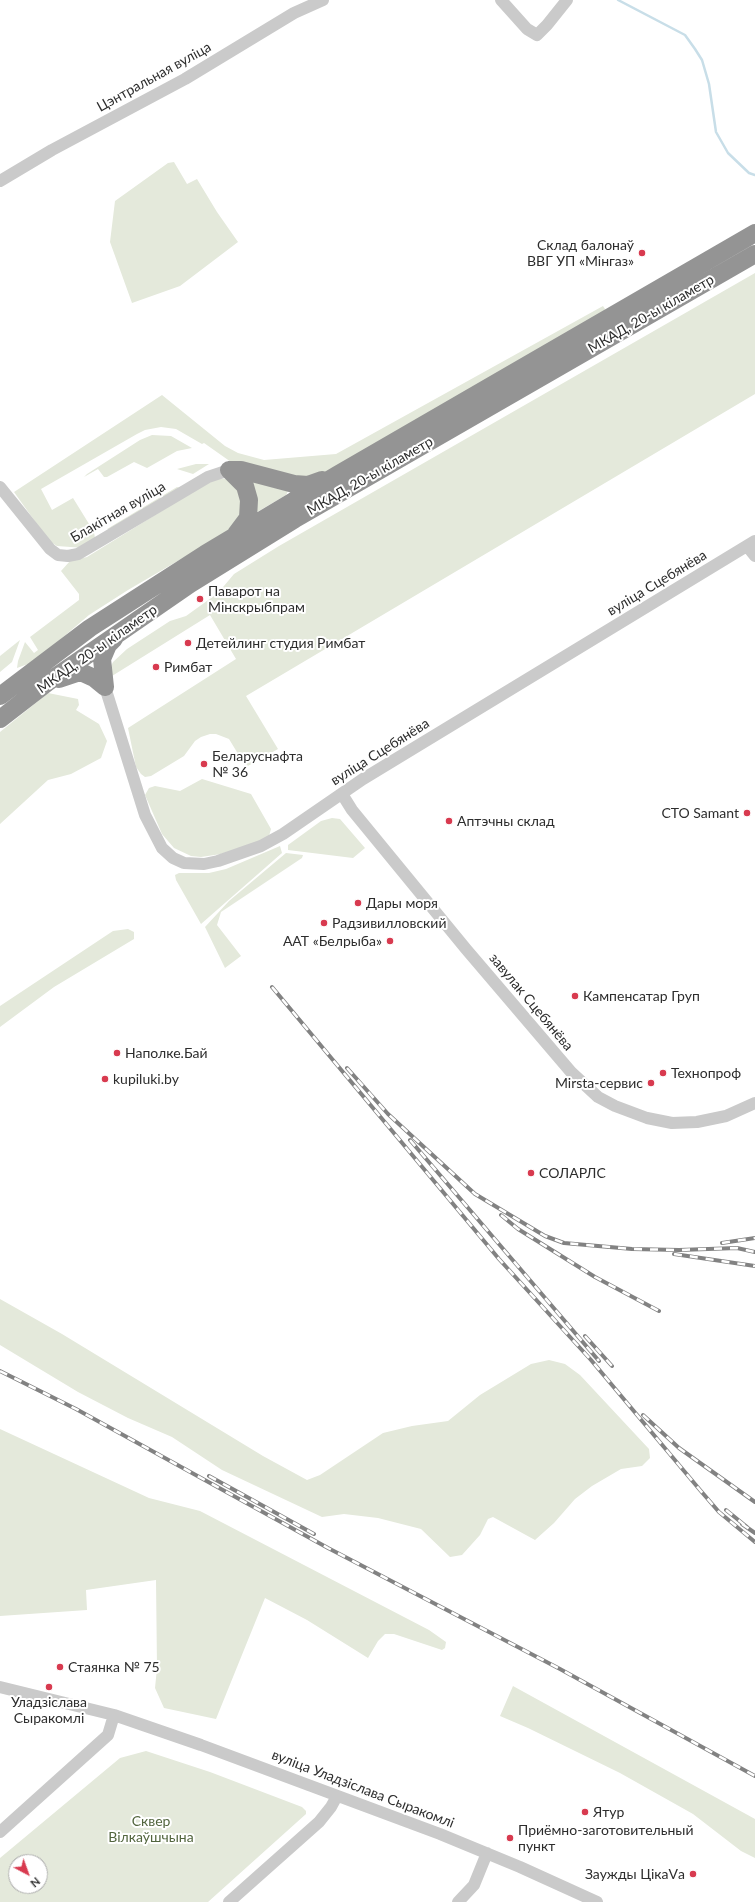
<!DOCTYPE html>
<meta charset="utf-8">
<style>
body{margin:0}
#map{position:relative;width:755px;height:1902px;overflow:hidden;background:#fff;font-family:Lato,sans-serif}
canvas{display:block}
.north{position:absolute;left:8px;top:1854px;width:40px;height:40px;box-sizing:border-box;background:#fff;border:1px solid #ababab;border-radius:50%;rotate:139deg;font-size:11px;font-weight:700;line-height:16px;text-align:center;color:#2d2d2d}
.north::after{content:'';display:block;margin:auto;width:14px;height:18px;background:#d83a4f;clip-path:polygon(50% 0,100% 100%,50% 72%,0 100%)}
</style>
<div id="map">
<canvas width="755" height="1902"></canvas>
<div class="north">N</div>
</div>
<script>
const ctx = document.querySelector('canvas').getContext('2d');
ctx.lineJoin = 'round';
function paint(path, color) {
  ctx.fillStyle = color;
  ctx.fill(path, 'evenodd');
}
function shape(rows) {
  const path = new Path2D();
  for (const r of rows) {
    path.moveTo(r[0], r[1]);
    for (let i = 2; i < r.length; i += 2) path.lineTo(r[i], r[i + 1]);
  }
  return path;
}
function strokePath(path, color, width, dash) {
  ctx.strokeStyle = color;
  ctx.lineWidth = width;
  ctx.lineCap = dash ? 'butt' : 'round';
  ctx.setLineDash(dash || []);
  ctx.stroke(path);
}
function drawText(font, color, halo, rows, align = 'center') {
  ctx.font = font + ' Lato,sans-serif';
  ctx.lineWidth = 4;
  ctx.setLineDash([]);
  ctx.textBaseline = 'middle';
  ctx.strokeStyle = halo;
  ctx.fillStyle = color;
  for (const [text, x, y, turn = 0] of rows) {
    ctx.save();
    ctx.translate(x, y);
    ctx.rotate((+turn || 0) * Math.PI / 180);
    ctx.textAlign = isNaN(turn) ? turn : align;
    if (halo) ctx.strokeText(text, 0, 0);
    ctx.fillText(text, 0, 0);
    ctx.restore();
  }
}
paint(shape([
 [174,162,187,184,197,179,217,212,238,242,180,286,132,303,110,242,115,201,168,163],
 [755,273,755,394,246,696,278,749,246,767,229,739,216,734,210,734,201,737,195,741,184,756,151,776,145,777,141,774,136,767,128,728,236,659,210,615,112,676,109,670,113,662,127,649,170,621,186,616,218,593,234,574,279,546],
 [603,306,605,309,604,313,322,475,307,480,231,462,204,443,202,444,176,429,161,427,145,430,137,434,41,489,52,510,73,498,94,532,95,538,84,548,57,546,49,541,14,492,162,395,225,446,238,453,264,460,336,454],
 [152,435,171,436,192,448,177,451,147,468,134,462,107,477,104,477,98,469,84,477,87,474,140,440],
 [196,464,209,464,193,474,177,469],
 [218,478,228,479,245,496,241,524,128,590,89,615,48,650,28,664,17,668,18,661,25,642,34,653,38,650,30,637,79,600,79,594,61,571,70,561,87,557,207,483],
 [249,482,286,484,289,489,286,495,252,515],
 [177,487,181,488,110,530,107,529],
 [20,640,12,662,0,672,0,656],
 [48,693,78,699,79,705,76,710,99,724,107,741,101,758,71,774,48,780,0,824,0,732],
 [202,779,251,794,271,829,269,836,266,839,221,854,201,857,191,856,174,848,162,834,145,795,149,788,155,786,180,791],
 [332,818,340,819,365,848,353,858,288,850,288,845,321,821],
 [280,846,282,853,201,924,176,880,175,875,179,873,209,873,226,869],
 [286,853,303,855,302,858,221,912,217,925,241,956,225,968,205,927,229,901],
 [128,929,134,932,134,939,54,987,0,1027,0,1006,113,931],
 [0,1299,62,1334,263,1456,307,1480,320,1475,383,1433,412,1426,448,1421,480,1395,531,1364,549,1360,565,1364,580,1375,649,1449,650,1458,642,1466,621,1469,592,1486,575,1499,554,1523,535,1540,493,1517,488,1519,480,1535,462,1555,450,1557,421,1529,378,1518,344,1514,322,1517,222,1470,172,1437,128,1418,78,1392,0,1345],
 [0,1429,149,1498,200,1511,429,1630,446,1642,445,1648,442,1650,394,1634,385,1634,378,1641,368,1658,307,1620,265,1598,216,1719,164,1708,155,1688,157,1668,156,1580,86,1590,87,1610,0,1616],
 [513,1686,755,1819,755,1858,741,1851,693,1814,620,1773,528,1728,500,1716],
 [146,1751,210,1772,302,1807,306,1811,306,1814,208,1902,0,1902,0,1858,120,1758],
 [16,1862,40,1862,40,1886,16,1886]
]), '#e4e9db');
strokePath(shape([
 [618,0,685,35,695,49,702,60,709,84,716,132,728,153,749,173,755,175]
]), '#c8dee8', 2.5);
strokePath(shape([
 [501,0,527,29,537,35,547,25,567,0],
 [0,181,52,150,185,79,294,13,323,0],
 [0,487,50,549,58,555,68,556,78,554,208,477,229,470],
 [747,546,755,556],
 [105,687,145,815,162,848,173,858,184,863,204,864,218,861,261,846,283,834,363,779,755,541],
 [342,794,352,810,466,949,571,1072,598,1097,615,1106,647,1118,672,1123,697,1122,726,1116,755,1103],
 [0,1687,114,1715,201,1745,440,1834,520,1867,597,1902],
 [0,1832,108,1735,114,1715],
 [229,1902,319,1822,331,1807,337,1796],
 [458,1902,474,1885,487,1853]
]), '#cacaca', 12);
strokePath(shape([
 [229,470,241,470,294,484,308,485,322,480],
 [229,470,245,486,249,500,248,518,236,534],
 [59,679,77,673,83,673,94,678,105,687],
 [105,687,102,659,108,645,114,639],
 [0,696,90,628,205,554,337,475,755,233],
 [0,719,48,682,190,584,295,519,755,254]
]), '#949494', 18);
const rail = shape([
 [272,987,499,1259,591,1360,700,1490,719,1512,755,1542],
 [347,1068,388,1114,475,1194,545,1236,564,1243,632,1249,679,1250,737,1248,755,1252],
 [410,1140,599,1361],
 [501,1215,518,1229,595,1277,659,1311],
 [722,1243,755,1238],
 [674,1254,755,1266],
 [585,1336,612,1366],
 [0,1371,76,1409,328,1548,560,1669,755,1776],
 [643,1415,679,1448,755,1502],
 [209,1476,314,1534],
 [726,1510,747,1527],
 [742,1524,755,1533]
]);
strokePath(rail, '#828282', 4);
strokePath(rail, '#fff', 2.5, [8]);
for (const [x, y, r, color] of [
 [642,253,4,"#d83a4f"],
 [200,599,4,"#d83a4f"],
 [188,643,4,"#d83a4f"],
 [156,667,4,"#d83a4f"],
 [204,764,4,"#d83a4f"],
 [747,813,4,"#d83a4f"],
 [449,821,4,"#d83a4f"],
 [358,903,4,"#d83a4f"],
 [324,923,4,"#d83a4f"],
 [390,941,4,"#d83a4f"],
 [575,996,4,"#d83a4f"],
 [117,1053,4,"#d83a4f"],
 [663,1073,4,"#d83a4f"],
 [105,1079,4,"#d83a4f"],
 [651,1083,4,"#d83a4f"],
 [531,1173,4,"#d83a4f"],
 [60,1667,4,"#d83a4f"],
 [49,1687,4,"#d83a4f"],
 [585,1812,4,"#d83a4f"],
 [510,1838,4,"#d83a4f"],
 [693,1874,4,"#d83a4f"]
]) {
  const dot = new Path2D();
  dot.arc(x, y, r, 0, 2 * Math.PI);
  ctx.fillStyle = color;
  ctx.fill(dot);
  strokePath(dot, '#fff', 1.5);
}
drawText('14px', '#2d2d2d', '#fff', [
 ["Цэнтральная вуліца",154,77,-29],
 ["МКАД, 20-ы кіламетр",651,314,-30],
 ["МКАД, 20-ы кіламетр",370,476,-30],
 ["Блакітная вуліца",118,512,-30],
 ["вуліца Сцебянёва",657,583,-31],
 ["МКАД, 20-ы кіламетр",97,649,-35],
 ["вуліца Сцебянёва",380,752,-32],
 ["завулак Сцебянёва",531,1002,50],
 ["вуліца Уладзіслава Сыракомлі",363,1789,21]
]);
drawText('14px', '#2d2d2d', '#fff', [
 ["Склад балонаў",634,245,"right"],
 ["ВВГ УП «Мінгаз»",634,261,"right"],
 ["Паварот на",208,591],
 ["Мінскрыбпрам",208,607],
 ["Детейлинг студия Римбат",196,643],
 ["Римбат",164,667],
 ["Беларуснафта",212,756],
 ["№ 36",212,772],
 ["СТО Samant",739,813,"right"],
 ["Аптэчны склад",457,821],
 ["Дары моря",366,903],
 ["Радзивилловский",332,923],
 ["ААТ «Белрыба»",382,941,"right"],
 ["Кампенсатар Груп",583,996],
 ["Наполке.Бай",125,1053],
 ["Технопроф",671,1073],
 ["kupiluki.by",113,1079],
 ["Mirsta-сервис",643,1083,"right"],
 ["СОЛАРЛС",539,1173],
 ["Стаянка № 75",68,1667],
 ["Уладзіслава",49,1702,"center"],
 ["Сыракомлі",49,1718,"center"],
 ["Ятур",593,1812],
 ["Приёмно-заготовительный",518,1830],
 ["пункт",518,1846],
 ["Заужды ЦікаVа",685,1874,"right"]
], 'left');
drawText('14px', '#52653e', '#fff', [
 ["Сквер",151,1821],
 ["Вілкаўшчына",151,1837]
]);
</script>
